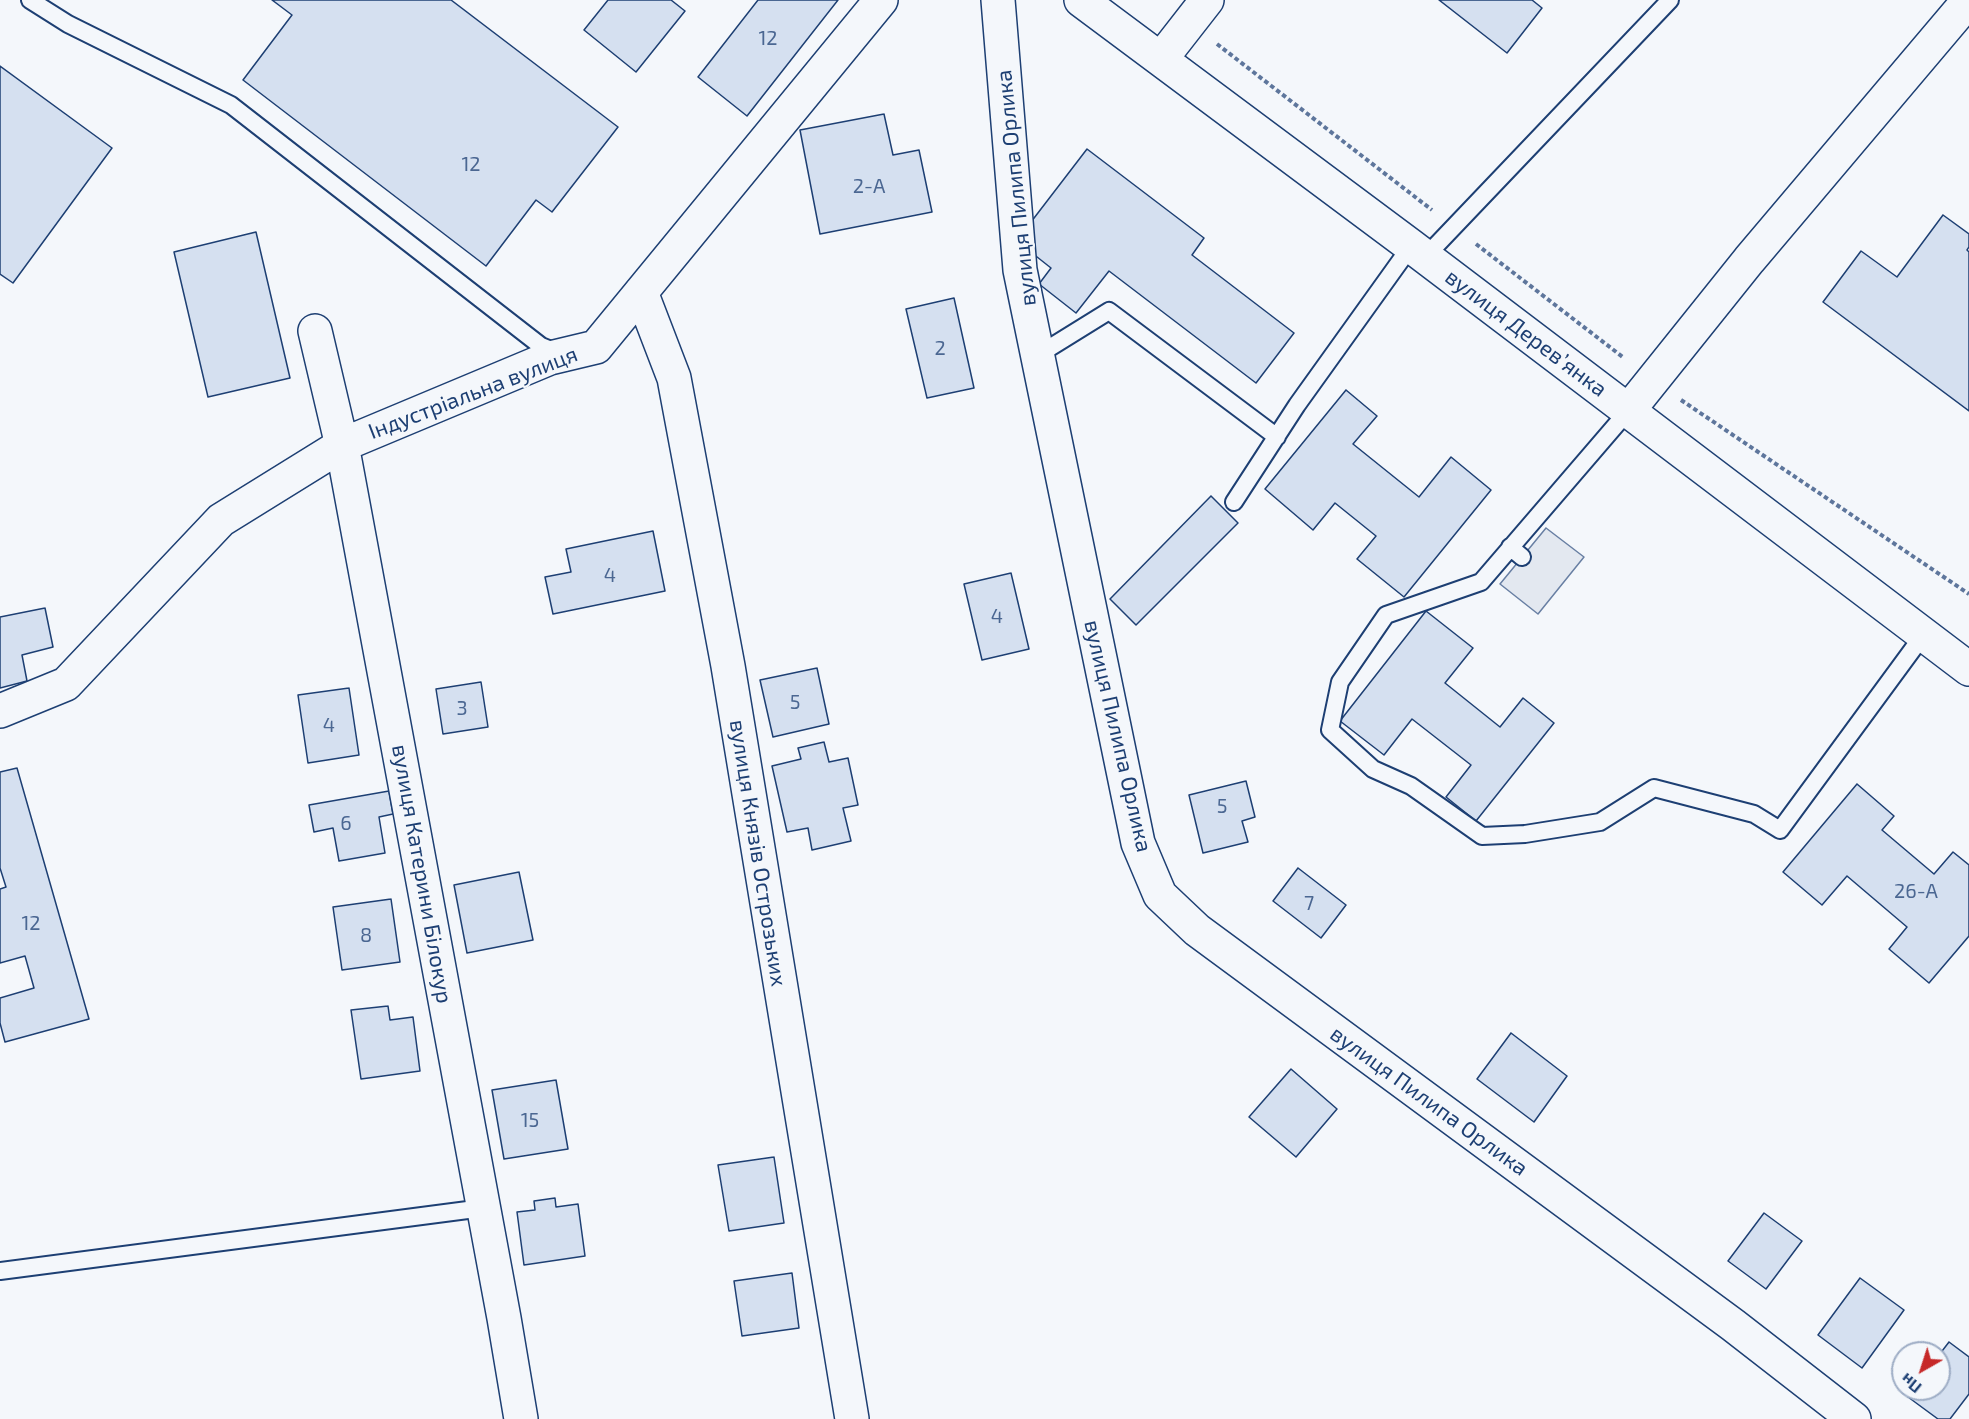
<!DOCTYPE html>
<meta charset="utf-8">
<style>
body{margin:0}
#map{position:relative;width:1969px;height:1419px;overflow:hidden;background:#f4f7fb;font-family:"Exo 2",sans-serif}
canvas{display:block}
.north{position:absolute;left:1891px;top:1341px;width:60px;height:60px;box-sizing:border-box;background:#f4f7fb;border:2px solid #9eadc5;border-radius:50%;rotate:219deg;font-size:16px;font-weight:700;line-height:24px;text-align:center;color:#1d3f73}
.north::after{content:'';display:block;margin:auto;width:21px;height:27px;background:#c62828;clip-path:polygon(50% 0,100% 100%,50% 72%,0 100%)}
</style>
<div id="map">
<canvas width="1969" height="1419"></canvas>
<div class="north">Пн</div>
</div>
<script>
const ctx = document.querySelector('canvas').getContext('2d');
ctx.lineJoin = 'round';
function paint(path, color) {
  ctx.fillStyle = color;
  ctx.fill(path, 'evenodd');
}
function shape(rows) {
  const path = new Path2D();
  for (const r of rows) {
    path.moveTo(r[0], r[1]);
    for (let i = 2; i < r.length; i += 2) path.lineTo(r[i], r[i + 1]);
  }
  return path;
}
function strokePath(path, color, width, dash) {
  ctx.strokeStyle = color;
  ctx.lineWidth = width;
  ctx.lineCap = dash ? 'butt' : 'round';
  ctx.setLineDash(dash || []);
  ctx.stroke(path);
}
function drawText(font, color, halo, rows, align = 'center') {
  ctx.font = font + ' "Exo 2",sans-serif';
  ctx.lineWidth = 4.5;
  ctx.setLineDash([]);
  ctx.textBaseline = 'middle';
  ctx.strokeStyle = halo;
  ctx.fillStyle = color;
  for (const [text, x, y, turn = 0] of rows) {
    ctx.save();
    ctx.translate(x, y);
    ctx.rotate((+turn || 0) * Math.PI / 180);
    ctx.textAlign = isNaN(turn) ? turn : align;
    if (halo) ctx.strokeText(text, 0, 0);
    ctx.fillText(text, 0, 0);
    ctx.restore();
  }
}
const parking = shape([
 [1546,528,1584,557,1538,614,1500,584,1546,528]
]);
paint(parking, '#e3e8f0');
strokePath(parking, '#687fa3', 1.5);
const building = shape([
 [272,0,451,0,618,127,552,212,536,200,486,266,243,80,292,15,272,0],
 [608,0,671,0,685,11,636,72,584,30,608,0],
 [758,0,838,0,747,116,698,77,758,0],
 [1439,0,1532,0,1542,8,1507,53,1439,0],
 [0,66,112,148,13,283,0,274,0,66],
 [884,114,893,155,919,150,932,212,820,234,800,130,884,114],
 [1087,149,1204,238,1192,255,1294,333,1256,383,1109,271,1076,313,1039,284,1051,268,1027,249,1031,222,1087,149],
 [1943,215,1969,234,1969,247,1967,250,1969,252,1969,411,1823,302,1861,251,1897,277,1943,215],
 [256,232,290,378,208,397,174,252,256,232],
 [954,298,974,388,927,398,906,309,954,298],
 [1346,390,1377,416,1353,444,1419,497,1451,457,1491,490,1404,597,1357,559,1376,536,1335,503,1313,530,1265,489,1346,390],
 [1211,496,1238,523,1136,625,1110,599,1211,496],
 [653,531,665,591,553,614,545,577,571,572,566,549,653,531],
 [1011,573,1029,649,982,660,964,584,1011,573],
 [45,608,53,647,22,655,27,681,0,688,0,617,45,608],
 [1426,611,1473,648,1445,683,1500,727,1523,698,1554,723,1476,821,1446,797,1471,765,1412,719,1384,755,1340,721,1426,611],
 [817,668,829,724,773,737,760,680,817,668],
 [481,682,488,727,443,734,436,689,481,682],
 [349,688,359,755,308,763,298,695,349,688],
 [824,742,829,762,848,758,858,805,843,808,851,841,812,850,808,828,787,832,772,766,801,759,798,748,824,742],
 [17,768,89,1019,5,1042,0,1023,0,998,34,988,25,956,0,963,0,889,6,887,0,868,0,772,17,768],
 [1246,781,1255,817,1242,821,1248,842,1203,853,1189,795,1246,781],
 [1857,784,1894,816,1882,830,1934,874,1953,852,1969,865,1969,936,1929,983,1889,949,1907,927,1847,876,1822,905,1783,872,1857,784],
 [389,791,393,814,379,817,385,853,339,861,333,828,314,832,309,805,389,791],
 [1298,868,1346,905,1321,938,1273,901,1298,868],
 [519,872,533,940,467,953,454,885,519,872],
 [391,899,400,962,342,970,333,907,391,899],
 [388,1006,390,1020,413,1017,420,1071,361,1079,351,1010,388,1006],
 [1511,1033,1567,1076,1534,1122,1477,1079,1511,1033],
 [1291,1069,1337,1109,1296,1157,1249,1117,1291,1069],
 [556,1080,568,1149,504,1159,492,1090,556,1080],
 [774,1157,784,1223,729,1231,718,1165,774,1157],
 [555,1198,556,1207,578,1204,585,1256,524,1265,517,1212,535,1210,534,1201,555,1198],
 [1764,1213,1802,1241,1766,1289,1728,1261,1764,1213],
 [792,1273,799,1328,742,1336,734,1281,792,1273],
 [1860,1278,1904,1310,1862,1368,1818,1335,1860,1278],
 [1949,1342,1969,1357,1969,1394,1950,1419,1938,1419,1908,1397,1914,1389,1939,1389,1939,1355,1949,1342]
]);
paint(building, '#d5e0f0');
strokePath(building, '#1d3f73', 1.5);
const lane = shape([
 [30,0,68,24,231,105,541,346,558,353],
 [1426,256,1670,0],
 [1038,355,1109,311,1277,437],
 [1628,411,1481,582,1386,615,1340,682,1330,730,1373,769,1411,786,1482,836,1525,834,1600,822,1654,788,1754,814,1780,830,1924,634],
 [1234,502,1297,405,1411,246],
 [1510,547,1522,557],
 [0,1271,483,1208]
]);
const street = shape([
 [998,0,1020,270,1138,843,1160,895,1197,930,1733,1325,1854,1419],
 [1081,0,1411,246,1969,669],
 [1161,59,1207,0],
 [641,292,674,378,728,666,852,1419],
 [315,331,343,450,504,1318,521,1419],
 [1628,411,1749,260,1969,0],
 [0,711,66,684,221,520,342,445,550,358,596,347,881,0]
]);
strokePath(lane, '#1d3f73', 20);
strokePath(street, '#1d3f73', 36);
strokePath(shape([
 [1217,44,1432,210],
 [1476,244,1624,358],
 [1681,400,1969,594]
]), '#5e769c', 4, [4.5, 3]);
strokePath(lane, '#f4f7fb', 16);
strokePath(street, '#f4f7fb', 33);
drawText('20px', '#4b6792', null, [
 ["12",768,38],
 ["12",471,164],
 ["2-А",869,186],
 ["2",940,348],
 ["4",610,575],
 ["4",997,616],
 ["5",795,702],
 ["3",462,708],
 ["4",329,725],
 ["5",1222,806],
 ["6",346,823],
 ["26-А",1916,891],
 ["7",1309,903],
 ["12",31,923],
 ["8",366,935],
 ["15",530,1120]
]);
drawText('22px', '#1d3f73', '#f4f7fb', [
 ["вулиця Пилипа Орлика",1016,188,-96],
 ["вулиця Деревʼянка",1526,333,37],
 ["Індустріальна вулиця",473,393,-21],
 ["вулиця Пилипа Орлика",1118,736,77],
 ["вулиця Князів Острозьких",758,853,81],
 ["вулиця Катерини Білокур",422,874,80],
 ["вулиця Пилипа Орлика",1429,1101,36]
]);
</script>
